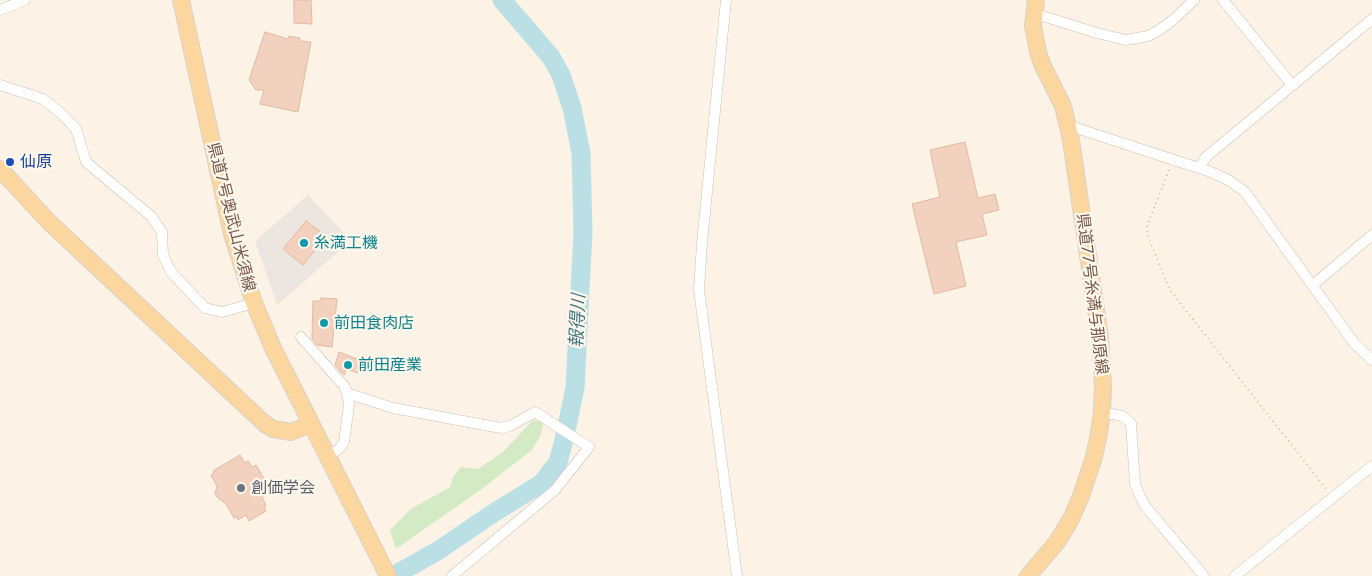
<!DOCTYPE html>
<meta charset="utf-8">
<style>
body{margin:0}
canvas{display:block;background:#fcf3e6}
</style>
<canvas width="1372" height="576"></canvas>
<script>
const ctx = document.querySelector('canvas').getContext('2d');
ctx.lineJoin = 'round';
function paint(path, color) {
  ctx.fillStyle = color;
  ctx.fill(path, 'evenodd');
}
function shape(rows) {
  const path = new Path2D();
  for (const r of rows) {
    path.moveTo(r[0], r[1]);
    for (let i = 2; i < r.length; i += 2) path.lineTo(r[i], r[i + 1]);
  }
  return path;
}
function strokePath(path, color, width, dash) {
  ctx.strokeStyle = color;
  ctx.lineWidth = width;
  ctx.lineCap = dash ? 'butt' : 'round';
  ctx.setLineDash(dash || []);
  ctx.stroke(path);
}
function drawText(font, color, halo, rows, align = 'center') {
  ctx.font = font + ' Inter,"Noto Sans JP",sans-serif';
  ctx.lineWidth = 4.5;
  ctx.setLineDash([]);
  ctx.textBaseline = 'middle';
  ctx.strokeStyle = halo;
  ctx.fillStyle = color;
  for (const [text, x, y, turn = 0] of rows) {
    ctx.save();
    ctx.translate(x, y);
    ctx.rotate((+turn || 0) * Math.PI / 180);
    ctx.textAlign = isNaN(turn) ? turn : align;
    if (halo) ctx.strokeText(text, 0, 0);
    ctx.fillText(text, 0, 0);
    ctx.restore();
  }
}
paint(shape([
 [308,195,344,233,338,252,277,305,255,241]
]), '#ede6e0');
paint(shape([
 [533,420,544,422,540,436,532,450,483,488,396,549,390,530,411,509,450,487,453,477,461,467,478,469,503,452]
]), '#d4eac4');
strokePath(shape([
 [393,576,439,550,495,512,542,483,558,462,564,440,575,388,583,232,581,153,572,108,561,75,551,57,502,0]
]), '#bae0e6', 19);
const building = shape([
 [294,0,311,0,312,24,294,23,294,0],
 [265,32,288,39,289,36,300,38,300,41,311,42,298,112,260,104,264,90,256,90,249,80,265,32],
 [965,142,978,198,995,194,999,210,982,214,987,235,956,242,966,286,934,294,912,204,940,197,930,150,965,142],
 [306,221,326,236,303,265,283,249,306,221],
 [321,298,337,299,332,347,317,345,312,339,313,301,321,301,321,298],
 [339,352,362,361,358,373,347,369,344,375,335,365,339,352],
 [240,455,245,463,248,461,252,467,256,465,269,487,262,490,265,495,262,497,266,505,264,506,266,511,249,521,246,515,238,520,237,517,234,518,226,504,218,498,215,494,217,486,211,475,214,473,213,471,240,455]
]);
paint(building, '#f2d2be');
strokePath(building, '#e4b89e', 1);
const street = shape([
 [726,0,702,243,699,290,737,576],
 [1223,0,1292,85],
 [0,10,25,0],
 [1033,13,1097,33,1126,40,1148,36,1158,31,1173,20,1194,0],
 [0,85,43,99,62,114,76,129,86,162,151,216,162,232,163,255,171,272,205,308,222,312,254,303],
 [1069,130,1076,128,1211,172,1230,181,1245,192,1354,343,1372,360],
 [1199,168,1206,157,1372,19],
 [1313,285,1372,235],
 [301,337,344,386,347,393,349,405,344,442,339,449,328,456],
 [347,393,393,408,501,428,510,426,535,412,589,447,555,490,452,576],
 [1102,412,1122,416,1131,423,1135,484,1140,496,1146,507,1204,576],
 [1235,576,1372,466]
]);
const primary = shape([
 [181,0,232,234,254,303,273,348,388,576],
 [0,169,49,222,265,424,273,429,291,432,311,424],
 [1028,576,1057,542,1071,519,1081,496,1094,457,1099,433,1102,412,1103,385,1100,337,1071,140,1063,106,1042,64,1038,52,1033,26,1036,0]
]);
strokePath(street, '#d0bdaf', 11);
strokePath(primary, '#d9d1cd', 18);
strokePath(shape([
 [1169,170,1147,226,1149,239,1170,290,1327,490]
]), '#d7b5a0', 2, [1, 4]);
strokePath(street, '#fff', 10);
strokePath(primary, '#fbd79f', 16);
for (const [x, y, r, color] of [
 [10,162,5,"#1a4fb4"],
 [304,243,5,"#0f9aa8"],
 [324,323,5,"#0f9aa8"],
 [348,365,5,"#0f9aa8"],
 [241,488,5,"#6b7280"]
]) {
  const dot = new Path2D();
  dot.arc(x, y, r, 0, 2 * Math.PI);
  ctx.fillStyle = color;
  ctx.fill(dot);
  strokePath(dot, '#fff7ec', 2);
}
drawText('16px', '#164399', '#fff7ec', [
 ["仙原",20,162]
], 'left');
drawText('16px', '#76594b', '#fff7ec', [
 ["県道7号奥武山米須線",231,217,76],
 ["県道77号糸満与那原線",1092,294,83]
]);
drawText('16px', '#0d838f', '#fff7ec', [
 ["糸満工機",314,243],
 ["前田食肉店",334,323],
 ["前田産業",358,365]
], 'left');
drawText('16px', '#5b616d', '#fff7ec', [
 ["創価学会",251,488]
], 'left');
drawText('italic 18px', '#417882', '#fff7ec', [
 ["報得川",578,321,-87]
]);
</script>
